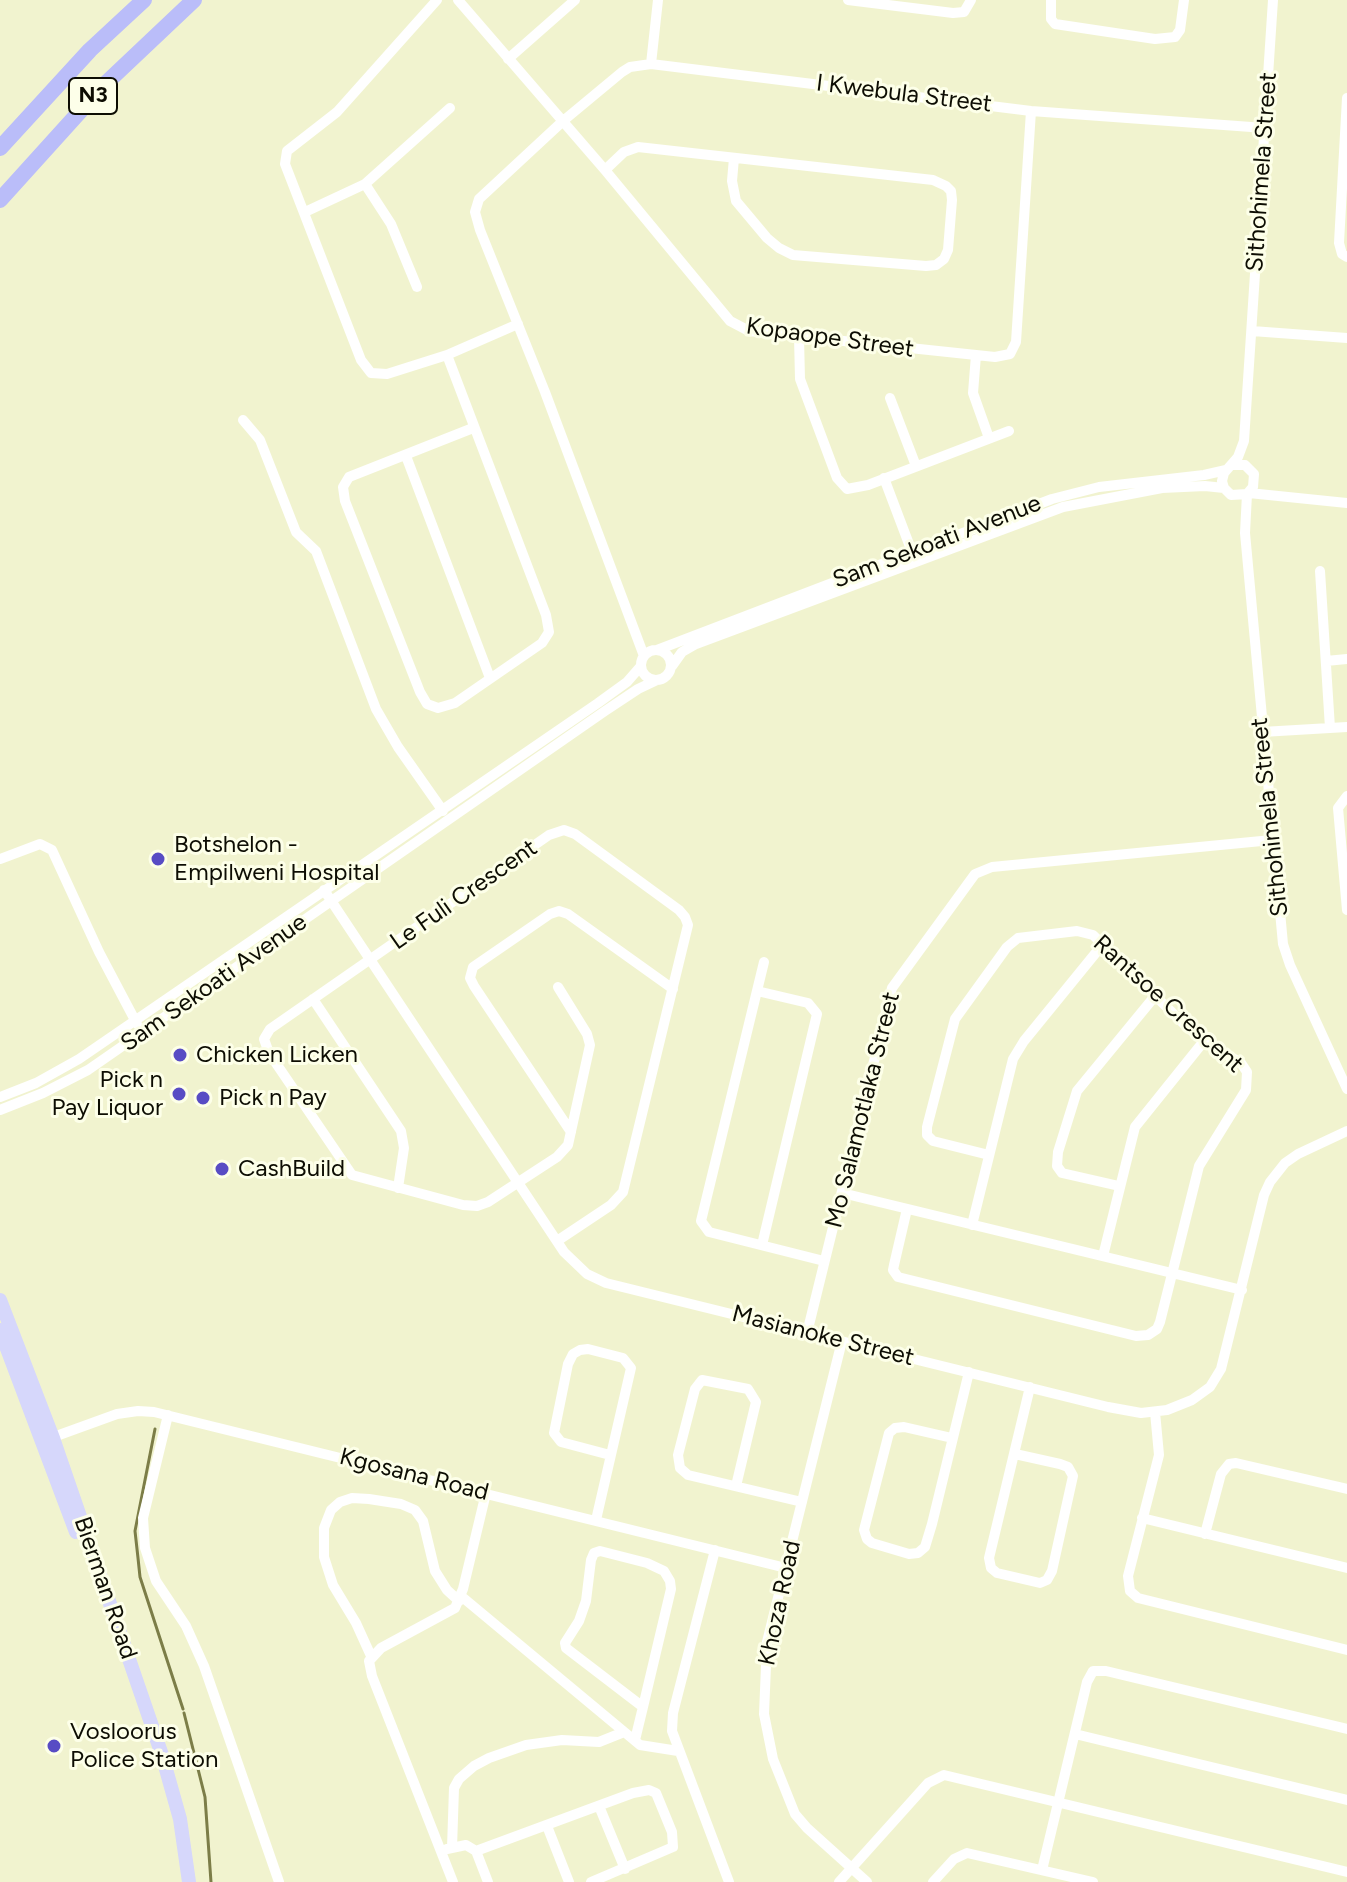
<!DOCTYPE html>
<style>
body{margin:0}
canvas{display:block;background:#f1f3cf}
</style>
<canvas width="1347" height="1882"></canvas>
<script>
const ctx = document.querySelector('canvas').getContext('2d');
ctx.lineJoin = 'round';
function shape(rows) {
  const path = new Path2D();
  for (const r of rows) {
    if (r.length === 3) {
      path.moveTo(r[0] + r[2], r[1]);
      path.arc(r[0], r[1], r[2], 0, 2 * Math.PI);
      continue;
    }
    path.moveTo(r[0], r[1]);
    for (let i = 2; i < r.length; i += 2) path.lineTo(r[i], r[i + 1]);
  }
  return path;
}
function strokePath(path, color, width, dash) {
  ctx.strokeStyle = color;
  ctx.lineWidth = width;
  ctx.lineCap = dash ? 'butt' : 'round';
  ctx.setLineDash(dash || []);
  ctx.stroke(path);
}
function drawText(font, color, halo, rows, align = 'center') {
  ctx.font = font + ' Figtree,sans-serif';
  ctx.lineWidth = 6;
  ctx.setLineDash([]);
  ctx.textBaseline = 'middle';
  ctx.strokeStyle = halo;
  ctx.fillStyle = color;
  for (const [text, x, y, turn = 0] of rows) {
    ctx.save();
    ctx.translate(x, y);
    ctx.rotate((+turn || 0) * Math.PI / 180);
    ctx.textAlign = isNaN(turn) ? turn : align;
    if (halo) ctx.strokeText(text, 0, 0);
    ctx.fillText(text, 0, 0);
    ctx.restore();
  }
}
strokePath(shape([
 [155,1429,135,1531,138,1558,140,1577,183,1709],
 [184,1713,205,1797,211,1882]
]), '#7c7d48', 3);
strokePath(shape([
 [437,0,337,112,287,151,285,164,361,360,371,373,387,374,447,355,518,324],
 [458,0,605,170,730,321,749,331,995,357,1010,354,1016,342,1031,111],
 [848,0,953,13,964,12,971,0],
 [1051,0,1051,19,1055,24,1155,39,1175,37,1180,30,1184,0],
 [508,59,575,0],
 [651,64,658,0],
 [1347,98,1339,243,1342,254,1347,257],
 [605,170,624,152,638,147,933,180,946,186,951,191,952,200,948,250,944,259,936,265,926,266,793,255,779,248,767,238,736,201,732,181,734,158],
 [365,184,391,224,417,287],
 [305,212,365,184,450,108],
 [1252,331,1347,338],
 [799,337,800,379,837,478,847,489,868,485,1009,431],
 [447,355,546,615,549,632,542,643,455,703,438,708,427,704,420,692,345,501,343,487,349,477,473,428],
 [976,355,973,393,989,438],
 [890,398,916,466],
 [243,420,260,440,296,532,316,551,376,709,398,747,443,811],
 [406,456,490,678],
 [1232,465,1245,465,1254,474,1253,487,1247,494,1231,495,1224,488,1222,481,1224,473,1238,457,1244,441,1273,0],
 [884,478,912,552],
 [1249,493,1347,503],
 [1247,494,1245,533,1283,944,1290,965,1347,1089],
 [1320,571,1330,728],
 [656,665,15],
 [657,650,1052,499,1099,487,1204,475,1226,470],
 [644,656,545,392,480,230,475,212,479,199,563,121,622,72,630,67,651,64,1031,111,1265,128],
 [1326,661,1347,659],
 [672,666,682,652,696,644,1063,507,1162,488,1205,486,1224,488],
 [1262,732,1347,727],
 [1347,796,1338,808,1347,910],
 [0,859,40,844,52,850,99,952,137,1024],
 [324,890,564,1252,587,1274,606,1283,1108,1407,1141,1413,1167,1410,1192,1400,1210,1387,1221,1369,1264,1195,1270,1182,1285,1163,1298,1154,1347,1131],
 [764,962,701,1221,709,1232,824,1261],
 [757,991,808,1003,817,1014,762,1245],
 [313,999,401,1131,404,1148,398,1188],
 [0,1097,36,1083,79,1059,598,703,627,682,641,666],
 [0,1110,43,1093,88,1070,605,711,638,689,657,680],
 [571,1132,474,986,470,978,473,967,550,914,559,911,568,914,673,989],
 [1119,1186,1062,1173,1057,1166,1058,1152,1077,1091,1155,996],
 [842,1193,1242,1290],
 [907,1209,894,1265,893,1270,898,1277,1136,1336,1148,1335,1157,1329,1160,1322,1199,1166,1246,1090,1247,1072,1241,1063,1204,1041,1185,1025,1093,935,1077,931,1018,938,1007,947,955,1019,927,1127,927,1135,933,1141,989,1155],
 [972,1225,1013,1059,1024,1041,1103,944],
 [557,1241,611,1205,623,1192,688,925,685,917,679,910,575,834,564,830,549,835,270,1029,264,1039,269,1053,352,1175,463,1205,477,1206,488,1202,557,1157,568,1145,590,1045,587,1034,558,987],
 [1103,1256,1135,1127,1204,1041],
 [807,1333,892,988,975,874,992,867,1272,840],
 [842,1341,767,1642,764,1714,773,1759,795,1814,807,1828,867,1882],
 [1155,1412,1159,1455,1128,1576,1130,1591,1138,1598,1347,1650],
 [168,1415,143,1518,145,1548,156,1581,186,1626,204,1666,279,1882],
 [952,1438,904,1427,895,1428,889,1433,864,1530,867,1539,872,1543,909,1554,918,1553,925,1547,932,1524,969,1372],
 [48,1439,117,1414,138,1411,154,1412,786,1568],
 [1015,1454,1060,1464,1068,1467,1073,1476,1052,1571,1047,1580,1040,1583,997,1573,991,1568,989,1558,1030,1387],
 [736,1486,756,1402,748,1389,702,1380,695,1389,678,1455,680,1468,688,1475,802,1502],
 [1142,1518,1347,1568],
 [596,1520,631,1368,623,1358,588,1349,580,1350,573,1354,568,1364,554,1433,561,1442,610,1455],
 [1205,1534,1221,1474,1229,1464,1236,1463,1347,1489],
 [715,1550,673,1713,672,1731,729,1882],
 [461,1596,640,1745,678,1751],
 [371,1656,356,1623,333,1585,324,1557,324,1528,331,1510,340,1502,352,1498,369,1499,401,1504,415,1510,423,1521,435,1571,447,1590,459,1601],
 [1075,1734,1347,1800],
 [635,1740,643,1707,671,1589,670,1581,664,1571,647,1563,600,1551,594,1553,591,1560,586,1601,579,1621,565,1643,566,1648,643,1707],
 [599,1806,625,1869],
 [547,1826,569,1882],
 [452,1848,454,1788,459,1779,474,1766,489,1758,526,1745,562,1740,599,1742,624,1732],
 [447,1849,466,1845,476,1851,488,1882],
 [476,1851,633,1793,649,1790,656,1793,672,1832,673,1847,591,1882],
 [1042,1870,1087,1682,1093,1671,1106,1671,1347,1729],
 [453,1882,372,1676,369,1661,381,1648,455,1608,463,1589,486,1493],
 [839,1882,928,1783,944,1775,1347,1872],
 [933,1882,954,1859,967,1853,1093,1882]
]), '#fff', 10);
strokePath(shape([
 [0,1300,53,1438,162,1755,180,1819,189,1882],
 [0,1330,76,1532]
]), '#d6d7fb', 14);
strokePath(shape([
 [0,148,90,50,144,0],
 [0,200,103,86,194,0]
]), '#babdf9', 16);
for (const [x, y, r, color] of [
 [158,859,8,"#584cc4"],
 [180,1055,8,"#584cc4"],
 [179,1094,8,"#584cc4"],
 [203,1098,8,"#584cc4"],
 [222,1169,8,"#584cc4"],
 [54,1746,8,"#584cc4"]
]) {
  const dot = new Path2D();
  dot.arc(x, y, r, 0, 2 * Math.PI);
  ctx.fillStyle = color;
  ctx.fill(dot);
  strokePath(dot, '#fdffe9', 3);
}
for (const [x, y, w] of [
 [93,96,48]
]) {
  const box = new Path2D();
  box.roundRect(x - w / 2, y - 18, w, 36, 6);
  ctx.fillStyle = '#fdffe9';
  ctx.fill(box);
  strokePath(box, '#0d0d03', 2);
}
drawText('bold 22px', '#0d0d03', null, [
 ["N3",93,96]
]);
drawText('24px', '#0d0d03', '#fdffe9', [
 ["I Kwebula Street",904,94,7],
 ["Sithohimela Street",1262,172,-86],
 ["Kopaope Street",830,338,8],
 ["Sam Sekoati Avenue",937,542,-21],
 ["Sithohimela Street",1270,817,-96],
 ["Le Fuli Crescent",464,895,-35],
 ["Sam Sekoati Avenue",214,983,-35],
 ["Rantsoe Crescent",1168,1004,42],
 ["Mo Salamotlaka Street",863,1110,-76],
 ["Masianoke Street",823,1336,14],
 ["Kgosana Road",414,1475,14],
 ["Bierman Road",105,1588,71],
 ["Khoza Road",780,1603,-78]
]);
drawText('24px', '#0d0d03', '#fdffe9', [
 ["Botshelon -",174,845],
 ["Empilweni Hospital",174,873],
 ["Chicken Licken",196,1055],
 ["Pick n",163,1080,"right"],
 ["Pay Liquor",163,1108,"right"],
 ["Pick n Pay",219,1098],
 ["CashBuild",238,1169],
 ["Vosloorus",70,1732],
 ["Police Station",70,1760]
], 'left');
</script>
